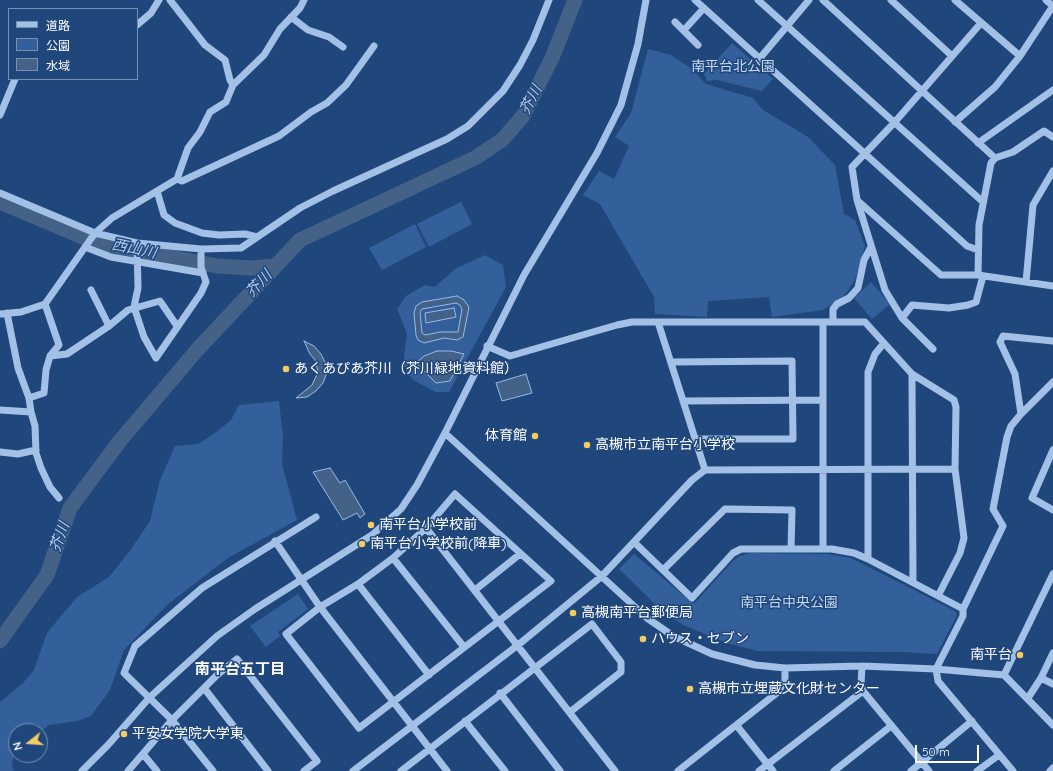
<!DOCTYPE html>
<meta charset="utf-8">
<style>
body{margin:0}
#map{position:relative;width:1053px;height:771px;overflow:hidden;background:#20477c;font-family:Quicksand,"Noto Sans JP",sans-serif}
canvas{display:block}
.legend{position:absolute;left:8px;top:8px;width:130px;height:72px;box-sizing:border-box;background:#20477c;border:1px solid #7991b0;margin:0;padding:5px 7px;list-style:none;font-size:12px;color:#fff}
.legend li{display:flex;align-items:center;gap:8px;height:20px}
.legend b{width:20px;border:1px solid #7991b0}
.north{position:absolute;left:8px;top:723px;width:40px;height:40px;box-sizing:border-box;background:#20477c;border:1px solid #7991b0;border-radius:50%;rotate:253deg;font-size:11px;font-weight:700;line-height:16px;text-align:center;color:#fff}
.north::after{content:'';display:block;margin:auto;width:14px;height:18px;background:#f3cc64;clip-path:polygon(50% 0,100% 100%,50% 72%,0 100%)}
.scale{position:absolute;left:915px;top:745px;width:64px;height:18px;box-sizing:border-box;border:2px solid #fff;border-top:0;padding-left:5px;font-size:12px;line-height:14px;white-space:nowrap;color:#fff;-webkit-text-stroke:3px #20477c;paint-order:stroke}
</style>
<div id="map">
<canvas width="1053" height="771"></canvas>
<ul class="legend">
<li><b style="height:5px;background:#a3c1e6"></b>道路</li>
<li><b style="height:11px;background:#33609a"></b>公園</li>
<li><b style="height:11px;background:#446188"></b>水域</li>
</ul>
<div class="north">N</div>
<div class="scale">50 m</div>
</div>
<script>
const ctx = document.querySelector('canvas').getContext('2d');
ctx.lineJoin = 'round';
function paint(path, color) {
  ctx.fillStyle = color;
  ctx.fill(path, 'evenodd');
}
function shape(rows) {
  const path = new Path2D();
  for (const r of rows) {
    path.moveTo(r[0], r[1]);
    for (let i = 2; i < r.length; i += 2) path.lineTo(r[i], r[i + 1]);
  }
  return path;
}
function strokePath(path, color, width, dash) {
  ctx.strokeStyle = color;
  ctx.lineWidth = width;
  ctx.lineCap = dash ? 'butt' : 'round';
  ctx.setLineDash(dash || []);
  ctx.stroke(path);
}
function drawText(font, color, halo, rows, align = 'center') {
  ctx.font = font + ' Quicksand,"Noto Sans JP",sans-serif';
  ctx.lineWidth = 3;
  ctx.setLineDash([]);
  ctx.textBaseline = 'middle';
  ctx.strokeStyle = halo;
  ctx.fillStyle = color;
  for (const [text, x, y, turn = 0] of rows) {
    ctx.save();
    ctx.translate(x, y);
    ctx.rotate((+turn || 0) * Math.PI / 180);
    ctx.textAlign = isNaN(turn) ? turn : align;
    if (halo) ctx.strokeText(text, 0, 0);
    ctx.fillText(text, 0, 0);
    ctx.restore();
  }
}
paint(shape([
 [732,43,773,79,762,91,717,80,707,81,704,74],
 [648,49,671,55,692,69,706,84,753,98,763,110,808,137,835,165,844,214,855,220,865,246,855,280,844,296,823,310,772,317,769,297,708,301,707,317,655,314,654,297,600,204,583,195,599,171,614,179,629,146,615,137,631,113],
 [461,202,472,224,429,247,417,224],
 [415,224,426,247,382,270,369,248],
 [485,255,503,265,506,287,449,392,436,392,413,380,403,365,407,333,397,309,406,296,425,285,435,287,455,269],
 [871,282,890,304,872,319,854,298],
 [279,401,283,437,282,464,297,520,228,558,167,605,124,650,110,690,91,716,77,721,49,725,40,732,16,731,16,752,14,755,12,766,14,771,0,771,0,702,23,683,34,670,47,633,77,597,109,577,129,552,150,521,160,480,175,446,198,444,215,433,231,420,239,405],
 [749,553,827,554,851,558,955,611,957,615,937,654,903,652,758,651,727,643,683,625,663,612,619,569,634,554,694,604,731,563,738,557],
 [298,594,308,609,278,632,280,636,266,647,250,626]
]), '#33609a');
const water = shape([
 [457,296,464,300,469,307,463,337,457,340,444,338,424,343,418,340,416,335,414,313,416,306,422,302,457,296],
 [456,303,460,305,462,309,458,332,440,332,425,335,422,333,420,312,422,309,456,303],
 [454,308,456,317,426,323,425,313,454,308],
 [304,341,314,346,321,354,326,364,326,375,323,383,316,391,307,397,296,398,312,385,318,372,315,360,310,354,304,341],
 [437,351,451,351,464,354,450,381,436,383,416,363,424,356,437,351],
 [526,374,532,393,502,401,496,383,526,374],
 [330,468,340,483,345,480,365,514,360,518,357,513,343,520,313,472,330,468]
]);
paint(water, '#446188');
strokePath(water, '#97bbe8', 1);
strokePath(shape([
 [0,202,83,237,115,246,217,266,251,268,275,266],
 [0,641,47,575,70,508,119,442,197,350,300,240,475,158,502,140,523,116,552,58,575,0]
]), '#446188', 15);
strokePath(shape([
 [170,0,205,45,225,60,230,80,233,85],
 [695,0,967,246,978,250],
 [758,0,983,202],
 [823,0,995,158],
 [891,0,952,56],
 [955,0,1020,56],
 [291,17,308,30,329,37,343,47],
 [675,22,698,45],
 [137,25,151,13,159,0],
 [684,30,704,8],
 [760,58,809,0],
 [0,115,15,79],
 [955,122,995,87,1020,56,1053,6,1046,0],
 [1053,137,1044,131,1013,152,995,158,991,163,979,225,978,275,1053,286],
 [978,143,1053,90],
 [177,179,182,181,279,136,311,112,327,103,346,85,374,46],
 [157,191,164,215,175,223,202,233,219,235,245,234,257,237],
 [0,193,95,233,137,243,201,249,241,248,300,208,333,191,447,139,468,126,503,91,520,65,533,40,549,0],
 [858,201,941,275,978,275],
 [137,243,138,288,134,307,144,337,156,358,201,293,206,282,201,267,201,249],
 [85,247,111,257,203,273],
 [1026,282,1033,205,1053,171],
 [91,290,109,326],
 [7,313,18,368,29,398],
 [0,314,21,312,45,304],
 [902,318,912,305,949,308,968,305,976,302,983,276],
 [658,322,705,470],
 [823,322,823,549],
 [833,322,833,309,837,304,849,298,858,288,864,260,871,247],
 [1053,341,1003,336,1000,342,1015,374,1021,414,1053,382],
 [487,346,510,356,617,325,632,322,865,322,912,374,954,400,956,407,955,469,964,538,960,553,938,596],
 [933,349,902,318,885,290,857,200,852,167,894,123,981,23],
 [50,356,67,354,109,326,128,310,160,301,177,326],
 [671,362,792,361,793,439,696,439],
 [912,374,913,582],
 [683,401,823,400],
 [0,410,31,412,29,398,44,393,46,370,50,356,59,345,45,304,95,233,112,218,177,179,188,148,200,132,210,112,226,102,233,85,264,55,280,29,300,8,304,0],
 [31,412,35,426,36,453,41,468,50,487,59,498],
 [445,433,647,618,673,636,712,654,755,665,785,668,862,666,936,669,1004,675,1053,725],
 [1053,450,1032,498,1053,510],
 [0,452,18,454,36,450],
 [455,494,551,581,359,728,286,634,320,607,358,584,393,558,426,528,455,494],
 [426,528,615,771],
 [275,541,320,607,447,771],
 [635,543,692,598,733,553,741,549,832,549,854,553,868,559,963,609],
 [393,558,464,647],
 [868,559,868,372,875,354,884,343],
 [663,570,725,509,792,510,791,549],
 [358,584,429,675],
 [475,590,520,554],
 [862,666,861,684,863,691,929,771],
 [1004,675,1053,574],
 [1041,678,1053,684],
 [204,688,268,771],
 [500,693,560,771],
 [1028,698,1041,678,1053,653],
 [465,721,505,771],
 [737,726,773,771],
 [143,754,157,771],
 [82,771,108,745,150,697,217,636,255,609,372,535,401,509,417,485,445,433,524,275,597,153,621,105,638,44,646,0],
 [128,771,172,720,217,675,237,659,317,761,304,771],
 [213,771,172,720,124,673,135,646,202,588,316,517],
 [353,771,518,645,602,576,692,480,705,470,955,469],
 [401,771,592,624,621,662,621,672,570,712],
 [678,771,778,692,785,680,785,668],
 [759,771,863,691],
 [834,771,891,726],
 [911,771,972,721],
 [977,771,999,755],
 [1013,771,938,681,936,669,963,616,963,609,1003,526,993,509,1007,437,1011,426,1021,414],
 [1050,771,1053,768]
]), '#a3c1e6', 7);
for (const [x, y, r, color] of [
 [286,369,4,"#f3cc64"],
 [535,436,4,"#f3cc64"],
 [587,445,4,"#f3cc64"],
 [371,525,4,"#f3cc64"],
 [362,544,4,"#f3cc64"],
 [573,613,4,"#f3cc64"],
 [643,639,4,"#f3cc64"],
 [1020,655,4,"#f3cc64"],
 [690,689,4,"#f3cc64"],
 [124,734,4,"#f3cc64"]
]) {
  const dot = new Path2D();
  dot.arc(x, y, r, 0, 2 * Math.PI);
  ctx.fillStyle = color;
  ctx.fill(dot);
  strokePath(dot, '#20477c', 1.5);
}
drawText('14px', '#c6dbf5', '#20477c', [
 ["南平台北公園",733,67],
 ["南平台中央公園",789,603]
]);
drawText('14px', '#fff', '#20477c', [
 ["あくあぴあ芥川（芥川緑地資料館）",294,369],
 ["体育館",527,436,"right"],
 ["高槻市立南平台小学校",595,445],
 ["南平台小学校前",379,525],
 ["南平台小学校前(降車)",370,544],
 ["高槻南平台郵便局",581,613],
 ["ハウス・セブン",651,639],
 ["南平台",1012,655,"right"],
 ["高槻市立埋蔵文化財センター",698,689],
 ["平安女学院大学東",132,734]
], 'left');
drawText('italic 15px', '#aecbee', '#20477c', [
 ["芥川",531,100,-62],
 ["西山川",134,249,12],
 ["芥川",259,284,-47],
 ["芥川",60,537,-71]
]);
drawText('bold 15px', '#fff', '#20477c', [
 ["南平台五丁目",240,669]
]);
</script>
